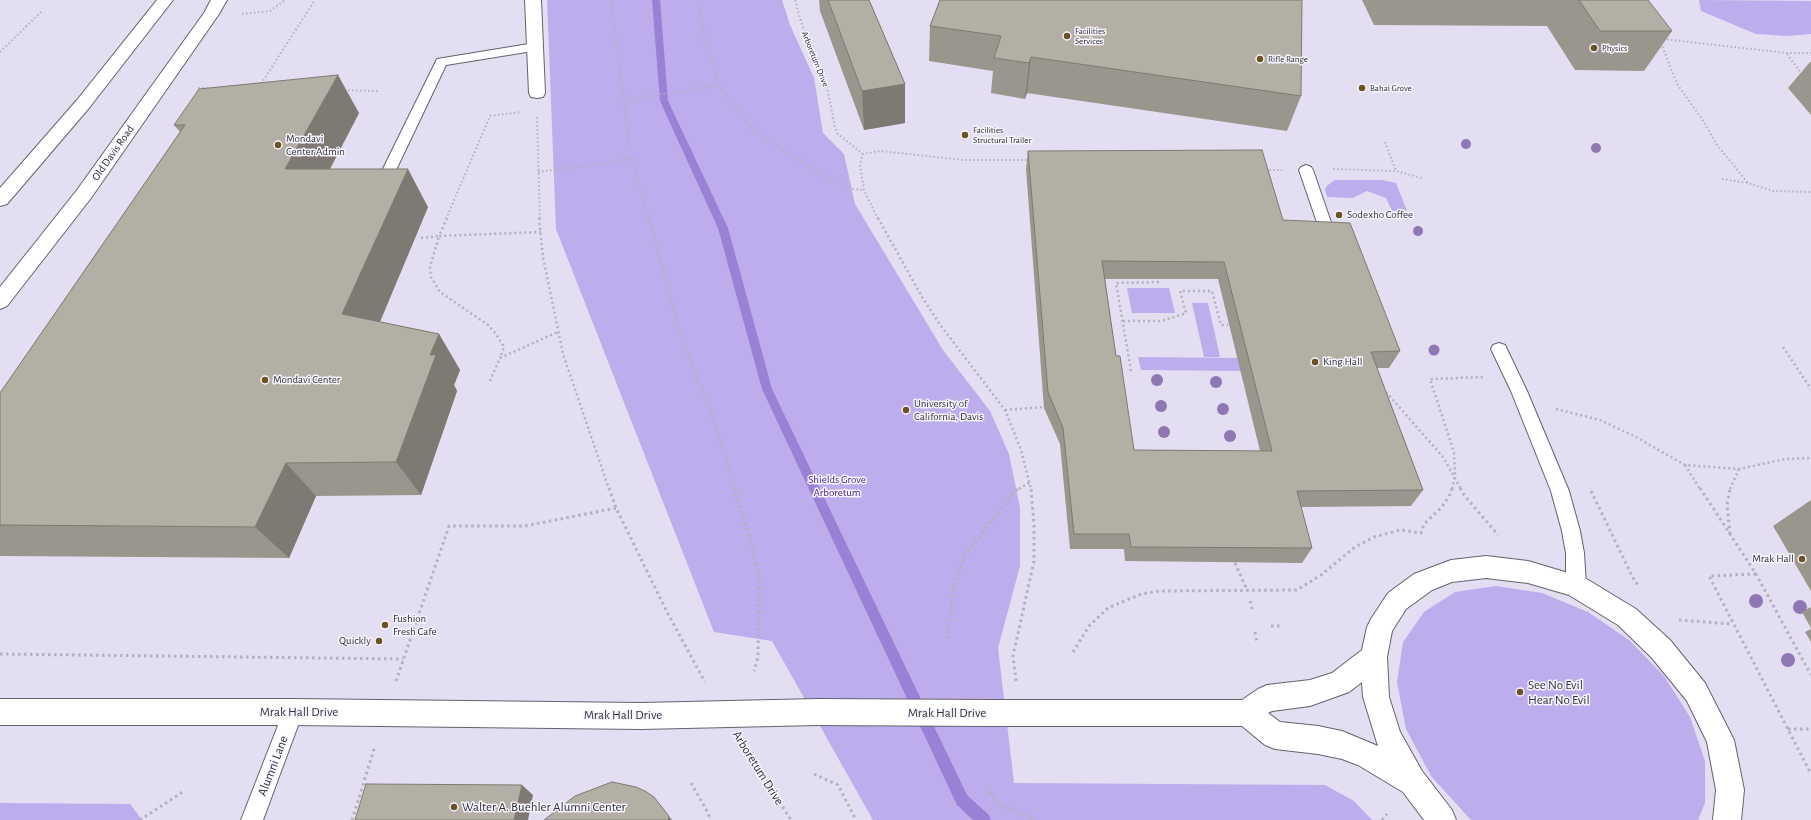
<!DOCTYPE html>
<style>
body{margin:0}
canvas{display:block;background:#eae8f3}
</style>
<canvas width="1811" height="820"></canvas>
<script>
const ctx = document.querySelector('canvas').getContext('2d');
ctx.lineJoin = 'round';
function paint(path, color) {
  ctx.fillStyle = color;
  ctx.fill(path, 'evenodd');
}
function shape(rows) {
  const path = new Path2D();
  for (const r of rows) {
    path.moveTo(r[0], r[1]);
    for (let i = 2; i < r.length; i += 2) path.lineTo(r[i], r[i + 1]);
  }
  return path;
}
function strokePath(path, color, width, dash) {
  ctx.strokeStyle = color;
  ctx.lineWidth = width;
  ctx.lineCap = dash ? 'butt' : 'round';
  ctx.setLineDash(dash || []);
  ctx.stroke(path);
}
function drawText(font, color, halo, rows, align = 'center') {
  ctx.font = font + ' "Alegreya Sans",sans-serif';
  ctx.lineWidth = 3;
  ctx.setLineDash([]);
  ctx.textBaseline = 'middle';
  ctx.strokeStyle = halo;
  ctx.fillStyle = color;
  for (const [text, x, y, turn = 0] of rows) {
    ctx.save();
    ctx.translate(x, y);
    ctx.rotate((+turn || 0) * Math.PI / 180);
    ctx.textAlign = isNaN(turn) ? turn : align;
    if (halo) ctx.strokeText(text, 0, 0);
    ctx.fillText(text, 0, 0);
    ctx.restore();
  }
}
paint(shape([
 [0,0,1811,0,1811,820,0,820]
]), '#e3def1');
paint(shape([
 [547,0,782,0,790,25,814,78,823,133,844,154,855,204,943,350,990,411,1009,454,1020,508,1020,566,998,648,1014,783,1325,785,1354,801,1372,820,873,820,772,641,714,632,556,229],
 [1699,0,1811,1,1811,34,1787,36,1756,34,1701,11],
 [1335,180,1382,180,1396,183,1407,211,1392,211,1386,198,1367,191,1353,198,1327,197,1325,189,1328,185],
 [1127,288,1169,288,1175,313,1132,313],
 [1192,303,1208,303,1220,357,1204,357],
 [1138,357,1239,358,1242,371,1141,370],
 [1496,586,1542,593,1588,612,1629,640,1664,676,1690,717,1705,761,1705,803,1698,820,1471,820,1431,776,1406,729,1397,682,1403,642,1424,612,1455,592],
 [0,803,130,804,142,820,0,820]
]), '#bdaded');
paint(shape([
 [652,0,660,0,668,101,728,228,772,389,967,795,989,815,991,820,973,820,957,805,762,389,718,228,660,101,652,0]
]), '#9981d6');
const lane = shape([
 [535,43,539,44,541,47,539,50,446,65,387,189,385,192,380,194,375,192,373,189,437,59,535,43],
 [1306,165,1311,167,1313,170,1335,234,1333,238,1328,239,1323,238,1321,234,1299,170,1301,167,1306,165],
 [1499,343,1505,345,1527,391,1569,491,1580,531,1584,553,1586,586,1583,592,1576,595,1569,592,1566,586,1566,553,1562,531,1551,491,1511,391,1491,349,1493,345,1499,343],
 [293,702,300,705,303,712,263,820,241,820,286,705,293,702]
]);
const street = shape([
 [525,0,541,0,545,93,543,97,537,98,531,97,529,93,525,0],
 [1486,556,1528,561,1585,578,1636,609,1670,640,1705,683,1734,740,1744,790,1741,820,1713,820,1716,790,1707,742,1687,701,1652,658,1618,625,1569,595,1528,583,1486,578,1452,582,1432,590,1406,609,1392,631,1387,657,1389,697,1400,732,1422,771,1452,810,1456,820,1424,820,1403,792,1358,765,1342,759,1318,754,1275,749,1265,745,1242,726,989,726,979,722,976,713,979,704,989,700,1242,700,1258,689,1267,685,1310,680,1332,673,1362,650,1367,627,1371,619,1388,593,1414,574,1451,560,1486,556],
 [1362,682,1363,697,1378,746,1342,731,1318,726,1280,722,1268,713,1272,711,1310,706,1349,692,1362,682],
 [0,699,293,699,641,703,818,699,828,703,831,712,828,721,818,725,641,729,293,725,0,725,0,699]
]);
const secondary = shape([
 [157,0,173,0,89,108,7,204,0,206,0,188,77,100,157,0],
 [211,0,227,0,219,14,91,198,7,306,0,309,0,287,77,190,204,13,211,0]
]);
strokePath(lane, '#65626d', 2);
strokePath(street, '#65626d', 2);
strokePath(secondary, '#65626d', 2);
strokePath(shape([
 [611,0,631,158,649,219],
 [698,0,705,41,719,85,754,131,819,173,853,189,864,190],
 [795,0,802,25,826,82,835,127,838,134,863,154],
 [242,14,270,11,285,0],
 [1663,39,1787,53,1811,53],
 [1661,43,1677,84,1702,119,1717,145,1748,183],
 [0,52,41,12],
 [1787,54,1802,74],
 [261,84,315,0],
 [198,88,211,88],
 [344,90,379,91],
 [624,100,719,85],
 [537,117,540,219],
 [1385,142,1396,171],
 [1333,169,1396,171,1422,178],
 [1265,170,1282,170],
 [538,172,594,165,631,158],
 [1722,179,1748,183,1773,191,1811,192],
 [446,219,490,116,522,112],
 [878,219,864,190,860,165,863,154,880,151,964,160,1029,160]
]), '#b3b1ba', 2, [1.5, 2.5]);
strokePath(shape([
 [447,218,439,236,541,232],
 [539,218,543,257,563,354,609,489],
 [649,218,679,330,715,423,735,489],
 [878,218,922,297,941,326,1005,410,1021,450,1031,489],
 [421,238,439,236,430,267,431,277,440,292,488,325,496,334,504,347,500,358],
 [1123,321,1162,321,1186,313,1180,291,1212,291,1221,325,1228,325],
 [1783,347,1811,389],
 [1131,371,1116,283,1158,282,1157,279],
 [490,381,500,358,558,332],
 [1386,392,1443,457,1461,489],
 [1556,409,1600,420,1636,437,1685,465,1739,469,1786,459,1811,458],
 [1005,410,1044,407],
 [1685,465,1700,489],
 [1019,489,1030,482],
 [1452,489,1455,476,1454,452,1430,379,1483,377],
 [1730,489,1739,469]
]), '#b3b1ba', 2.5, [2, 3]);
strokePath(shape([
 [609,488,616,508,667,612,705,682],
 [734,488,754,553,759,579,758,657,754,671],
 [1460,488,1464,495,1498,535],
 [1700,488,1756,574,1811,675],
 [1591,491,1634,580,1638,585],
 [1730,534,1727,505,1730,488],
 [1235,563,1247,590],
 [1756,574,1709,576,1811,774],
 [1250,601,1253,612],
 [1679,620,1732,624],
 [1271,626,1282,626],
 [1255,632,1257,643],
 [948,639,952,596,965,555,1015,491,1021,488],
 [1073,652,1089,626,1108,608,1141,594,1160,591,1297,590,1321,575,1355,547,1374,537,1400,530,1421,533,1424,524,1442,507,1451,493,1452,488],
 [0,654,403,659],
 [396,681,449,526,525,526,616,508],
 [1016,681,1013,656,1034,561,1034,525,1031,488],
 [1788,729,1811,729],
 [744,746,791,820],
 [814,774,838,785,856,820],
 [691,783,708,813,710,820],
 [986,787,999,804,1035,820],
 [140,820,184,791],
 [352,820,375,746],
 [1382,820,1387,814]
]), '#b3b1ba', 3, [2.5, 3.5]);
paint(lane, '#fff');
paint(street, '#fff');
paint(secondary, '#fff');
const streetBridge = shape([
 [818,712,989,713]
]);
strokePath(streetBridge, '#65626d', 28, []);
strokePath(streetBridge, '#fff', 26);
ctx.fillStyle = '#8e77b3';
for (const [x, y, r] of [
 [1466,144,5],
 [1596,148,5],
 [1418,231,5],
 [1434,350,5.5],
 [1157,380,6],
 [1216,382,6],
 [1161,406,6],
 [1223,409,6],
 [1164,432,6],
 [1230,436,6],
 [1756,601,7],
 [1800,607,7],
 [1788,660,7]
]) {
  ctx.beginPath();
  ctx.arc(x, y, r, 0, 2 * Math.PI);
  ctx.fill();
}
paint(shape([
 [819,0,869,0,905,84,905,123,864,130,820,11],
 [940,0,1301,96,1287,131,1027,93,1025,99,991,93,993,71,929,61,930,26],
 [1362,0,1648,0,1672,31,1644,71,1575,70,1547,26,1374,25],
 [1810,62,1811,62,1811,115,1788,88],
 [359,113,330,169,428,207,380,322,439,334,460,370,454,385,457,391,421,495,316,496,289,558,0,556,0,393,180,132,174,125],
 [1028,151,1283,220,1400,351,1389,368,1377,368,1423,490,1411,506,1301,507,1312,548,1302,563,1125,561,1124,549,1070,549,1060,444,1044,408,1026,169],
 [1105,279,1218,279,1260,451,1134,450,1116,356],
 [1811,500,1811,591,1773,526],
 [1811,607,1811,628,1802,612],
 [1811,629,1811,642,1805,632]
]), '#9b968d');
paint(shape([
 [1031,57,1027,93,1025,99,1029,63],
 [338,75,359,113,310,207,285,169],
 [905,84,905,123,864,130,862,91],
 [408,169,428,207,368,350,342,314],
 [439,334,460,370,454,385,457,391,421,495,396,462,430,355],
 [286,463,316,496,289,558,255,527],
 [522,785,533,795,528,820,514,820],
 [668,815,672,820,669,820]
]), '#7e7a73');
const building = shape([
 [828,0,869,0,905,84,862,91,828,0],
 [940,0,1302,0,1301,96,1031,57,1029,63,994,58,1001,36,930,26,940,0],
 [1579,0,1648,0,1672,31,1600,31,1579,0],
 [338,75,285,169,408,169,342,314,439,334,430,355,436,355,396,462,286,463,255,527,0,525,0,393,185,125,174,125,199,89,338,75],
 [1262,150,1283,220,1350,223,1400,351,1371,352,1423,490,1297,491,1312,548,1131,547,1129,534,1074,534,1063,428,1048,392,1028,151,1262,150],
 [1102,261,1224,262,1272,451,1134,450,1120,356,1116,356,1102,261],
 [612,782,636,787,645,791,654,797,668,815,669,820,544,820,575,796,612,782],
 [366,784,522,785,514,820,355,820,366,784]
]);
paint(building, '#b4afa4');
strokePath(building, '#7e7a73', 1);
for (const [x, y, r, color] of [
 [1067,36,4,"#6a5223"],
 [1594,48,4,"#6a5223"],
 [1260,59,4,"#6a5223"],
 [1362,88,4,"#6a5223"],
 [965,135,4,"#6a5223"],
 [278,145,4,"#6a5223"],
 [1339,215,4,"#6a5223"],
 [1315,362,4,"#6a5223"],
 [265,380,4,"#6a5223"],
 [906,410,4,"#6a5223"],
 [1802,559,4,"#6a5223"],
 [385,625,4,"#6a5223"],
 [379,641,4,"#6a5223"],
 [1520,692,4,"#6a5223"],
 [454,807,4,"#6a5223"]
]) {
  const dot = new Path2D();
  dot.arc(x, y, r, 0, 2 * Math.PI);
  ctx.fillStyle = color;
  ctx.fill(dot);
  strokePath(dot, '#f7f5ff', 1.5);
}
drawText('9px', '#333236', '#f7f5ff', [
 ["Facilities",1075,31],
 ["Services",1075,41],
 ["Physics",1602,48],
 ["Rifle Range",1268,59],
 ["Bahai Grove",1370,88],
 ["Facilities",973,130],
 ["Structural Trailer",973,140]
], 'left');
drawText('9px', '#333236', '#f7f5ff', [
 ["Arboretum Drive",815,59,68]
]);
drawText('11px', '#333236', '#f7f5ff', [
 ["Mondavi",286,139],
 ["Center Admin",286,152],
 ["Sodexho Coffee",1347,215],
 ["King Hall",1323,362],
 ["Mondavi Center",273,380],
 ["University of",914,404],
 ["California, Davis",914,417],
 ["Mrak Hall",1794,559,"right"],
 ["Fushion",393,619],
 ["Fresh Cafe",393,632],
 ["Quickly",371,641,"right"]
], 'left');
drawText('11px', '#333236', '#f7f5ff', [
 ["Old Davis Road",113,153,-55]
]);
drawText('11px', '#431a7e', '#f7f5ff', [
 ["Shields Grove",837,480],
 ["Arboretum",837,493]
]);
drawText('13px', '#333236', '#f7f5ff', [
 ["See No Evil",1528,685],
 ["Hear No Evil",1528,700],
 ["Walter A. Buehler Alumni Center",462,807]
], 'left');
drawText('13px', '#333236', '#f7f5ff', [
 ["Mrak Hall Drive",299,712],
 ["Mrak Hall Drive",947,713],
 ["Mrak Hall Drive",623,715],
 ["Alumni Lane",273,766,-69],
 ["Arboretum Drive",758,768,58]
]);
</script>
